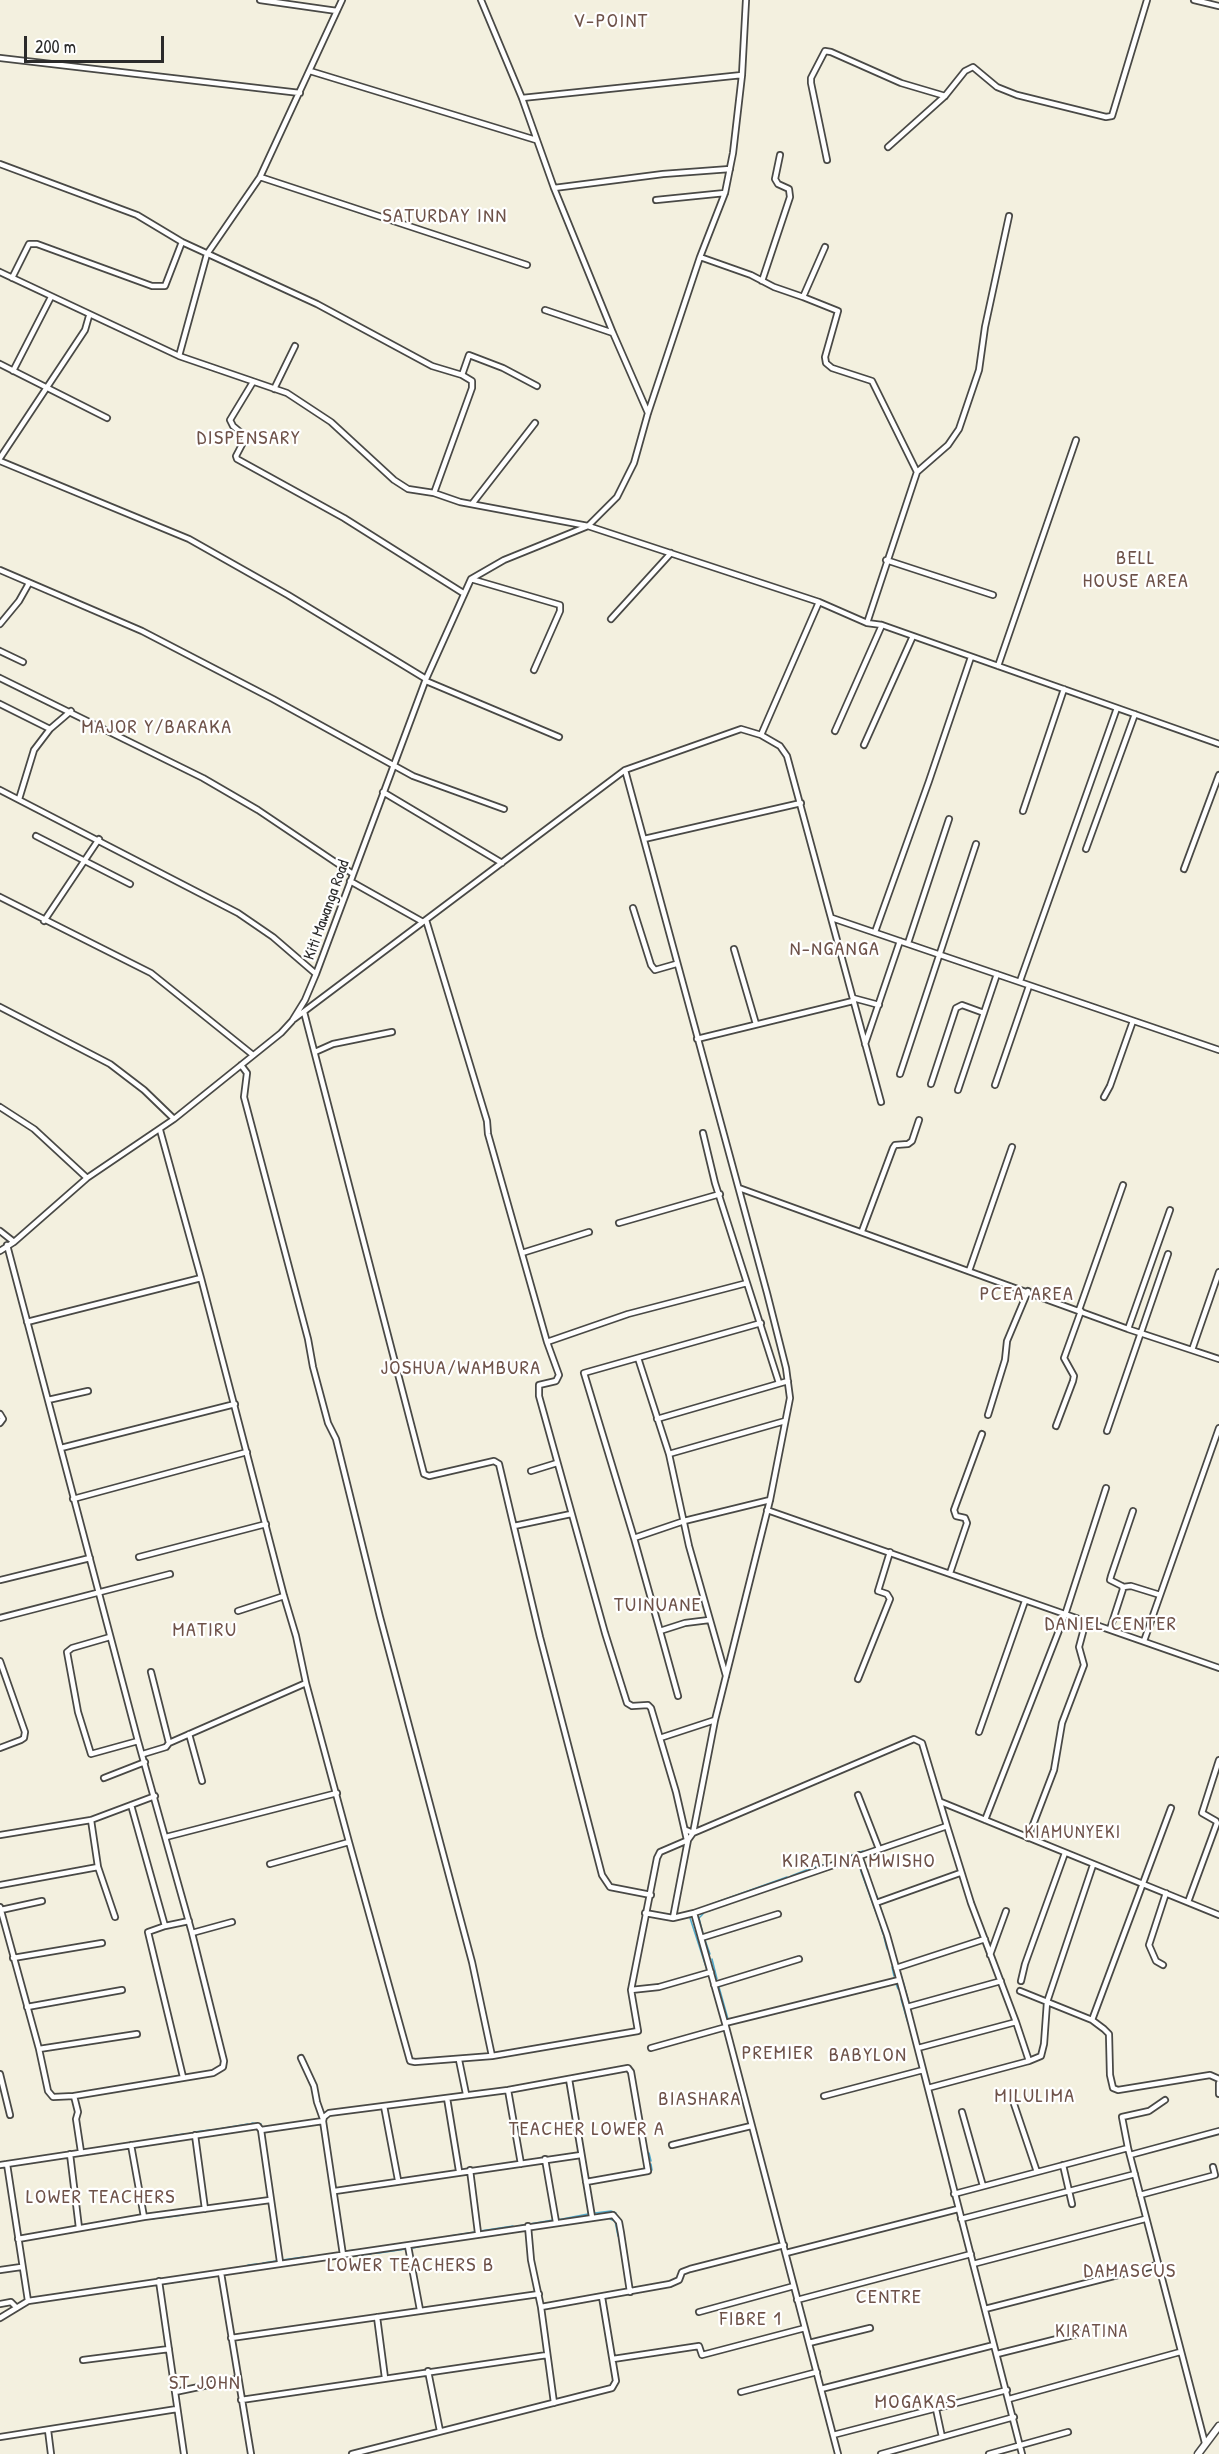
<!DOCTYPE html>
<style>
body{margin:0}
#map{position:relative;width:1219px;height:2454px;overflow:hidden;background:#f3f0df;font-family:"Patrick Hand",sans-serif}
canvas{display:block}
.scale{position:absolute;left:24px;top:36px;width:140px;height:27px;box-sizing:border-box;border:3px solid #2b2b2b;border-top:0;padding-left:8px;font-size:18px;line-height:21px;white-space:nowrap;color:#2b2b2b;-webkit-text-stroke:4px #fff;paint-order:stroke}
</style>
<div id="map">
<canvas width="1219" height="2454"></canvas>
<div class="scale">200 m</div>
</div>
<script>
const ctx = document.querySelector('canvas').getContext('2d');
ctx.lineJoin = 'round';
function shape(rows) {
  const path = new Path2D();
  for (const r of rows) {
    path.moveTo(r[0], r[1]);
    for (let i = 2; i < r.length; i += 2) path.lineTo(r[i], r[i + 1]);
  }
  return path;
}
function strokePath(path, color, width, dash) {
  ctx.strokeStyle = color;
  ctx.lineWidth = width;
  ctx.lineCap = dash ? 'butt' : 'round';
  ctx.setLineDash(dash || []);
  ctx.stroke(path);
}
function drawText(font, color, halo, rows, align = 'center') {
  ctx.font = font + ' "Patrick Hand",sans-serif';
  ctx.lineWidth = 4.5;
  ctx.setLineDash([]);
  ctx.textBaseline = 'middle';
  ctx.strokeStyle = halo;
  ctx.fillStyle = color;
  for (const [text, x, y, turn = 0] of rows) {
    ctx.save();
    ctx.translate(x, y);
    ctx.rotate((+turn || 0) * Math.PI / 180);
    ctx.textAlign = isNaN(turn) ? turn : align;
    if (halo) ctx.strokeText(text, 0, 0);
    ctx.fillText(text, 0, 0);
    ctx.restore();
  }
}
strokePath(shape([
 [834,1862,863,1851],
 [858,1863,879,1921],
 [812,1868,826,1864],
 [791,1876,809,1869],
 [877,1896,893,1949],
 [706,1906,787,1877],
 [709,1911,714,1909],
 [703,1914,699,1918,703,1934],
 [690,1918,707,1970],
 [880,1924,883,1934],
 [884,1937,887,1949],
 [705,1940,710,1954],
 [712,1959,717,1979],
 [892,1967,894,1976],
 [899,1970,902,1978],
 [903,1981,909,2003],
 [896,1984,898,1989],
 [712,1986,723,2025],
 [719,1987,728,2019],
 [901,1999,908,2023],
 [724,2031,728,2044],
 [252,2123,261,2124],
 [213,2130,248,2124],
 [194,2132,210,2130],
 [187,2134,192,2133],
 [165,2137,184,2134],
 [649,2153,651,2161],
 [651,2164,652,2170],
 [595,2213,611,2211,616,2213],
 [160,2218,183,2215],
 [152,2219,157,2218],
 [610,2219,615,2221,618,2236],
 [557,2220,588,2214,589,2208],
 [518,2226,553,2220],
 [480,2231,513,2226],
 [450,2236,475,2232],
 [423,2241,437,2238],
 [413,2248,436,2243],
 [345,2251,357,2250],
 [373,2253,378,2253],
 [379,2253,406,2249],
 [361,2255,371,2254],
 [308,2257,339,2253],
 [347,2257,359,2255],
 [334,2258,345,2257],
 [282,2260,304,2257],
 [263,2263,276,2261],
 [248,2265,257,2264],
 [162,2284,217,2276]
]), '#4faacd', 1.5);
const street = shape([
 [260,0,337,11],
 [481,0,522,98,554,188,613,333,648,413],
 [1194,0,1219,6],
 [0,58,300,93],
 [310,71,536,140],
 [522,98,742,75],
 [888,147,945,96,965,71,973,67,997,87,1017,95,1106,117,1112,116,1147,0],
 [827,160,811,83,811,78,825,51,831,52,901,83,945,96],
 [0,164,137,215,182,242,317,304,432,366,462,375],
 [260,177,527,265],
 [554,188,663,174,730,169],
 [656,200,725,193],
 [700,257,751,275,774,287,803,297,825,247],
 [0,272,179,356,207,254,260,177,342,0],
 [12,278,29,244,37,244,152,286,165,286,182,242],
 [762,281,790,197,789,189,778,184,775,179,780,155],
 [803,297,838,311,825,357,826,363,832,368,872,381,917,472],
 [545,310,613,333],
 [179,356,287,393,331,422,394,480,408,489,434,493,460,502,588,526,819,602,867,623,882,625,1219,744],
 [0,364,107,418],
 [13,371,51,297],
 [253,382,230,420,233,426,246,437,236,456,237,459,344,518,463,593],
 [274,389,295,346],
 [0,458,85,330,89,316],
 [0,461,189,539,288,595,426,679],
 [434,493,472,388,472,381,462,375,469,355,503,368,537,386],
 [472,504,535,423],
 [886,560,993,595],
 [0,570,142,631,273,699,413,776,504,809],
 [471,579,560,605,560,611,534,670],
 [611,619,671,553],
 [867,623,917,472,948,445,959,429,979,370,985,327,1009,216],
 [0,624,19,601,28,585,28,582],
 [0,651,23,662],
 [998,666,1076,440],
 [0,678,203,778,258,810,353,874],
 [426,681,559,737],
 [0,704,50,729,71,711],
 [835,731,882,625],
 [761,735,819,602],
 [864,745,913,636],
 [625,770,767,1293,786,1368,790,1398,770,1500,715,1720,693,1833,688,1840,673,1918],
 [0,790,238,913,273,937,316,974],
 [383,792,502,863],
 [19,799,34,750,50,729],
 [1023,811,1064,689],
 [36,836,130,884],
 [644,839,801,803],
 [1086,849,1135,714],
 [1184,869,1219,775],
 [350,881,423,922],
 [0,897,151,973,253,1055],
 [633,908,651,965,655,970,676,964],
 [832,918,1219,1050],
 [426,920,487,1121,488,1134,547,1342,559,1375,556,1381,539,1385,539,1396,605,1633,627,1703,632,1706,648,1705,651,1708,676,1792,687,1840],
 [44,921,99,839],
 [875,932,929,781,971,657],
 [908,943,949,819],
 [734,949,756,1024],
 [1020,981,1117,708],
 [853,998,879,1005],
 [0,1007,110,1064,144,1090,174,1119],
 [304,1012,424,1474,429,1476,494,1461,499,1464,540,1637,602,1875,610,1887,651,1895],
 [294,1019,625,770,741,729,761,735,780,746,787,756,881,1102],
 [697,1039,853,1001],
 [865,1044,900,941],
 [315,1052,333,1044,392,1032],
 [241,1065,247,1073,244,1097,308,1339,313,1367,328,1423,336,1439,380,1617,472,1962,492,2056],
 [900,1074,976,844],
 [931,1084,956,1008,962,1005,984,1013],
 [995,1085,1029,986],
 [958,1090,997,974],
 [1104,1097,1110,1086,1133,1021],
 [0,1107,34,1129,87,1178],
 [160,1130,201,1278,284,1596,296,1636,306,1683,349,1842,410,2061,415,2062,492,2056,638,2031,631,1990,657,1858,660,1852,688,1840],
 [703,1133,715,1183,779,1383],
 [739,1188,1128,1329,1219,1359],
 [619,1223,720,1194],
 [0,1231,14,1242],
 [862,1231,893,1148,895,1145,908,1144,912,1141,919,1120],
 [0,1251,14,1242,87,1178,174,1119,281,1033,292,1021,305,1000,316,974,426,679,471,579,504,560,588,526,617,497,634,463,648,413,700,257,725,193,733,153,742,75,746,0],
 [522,1253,589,1232],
 [969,1271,1012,1147],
 [1079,1310,1123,1185],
 [27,1322,201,1278],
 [1128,1329,1170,1210],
 [547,1342,628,1314,747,1283],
 [1192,1350,1219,1272],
 [638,1358,669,1454,689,1546,726,1676],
 [48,1400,88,1391],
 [0,1414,3,1419,0,1423],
 [988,1415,1005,1360,1007,1341,1028,1291],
 [657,1419,788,1381],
 [1056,1426,1073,1381,1074,1376,1064,1358,1081,1311],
 [1107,1431,1168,1254],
 [61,1448,235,1404],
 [669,1454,785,1421],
 [531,1471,557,1463],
 [73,1499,247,1452],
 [767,1510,1219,1668],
 [514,1526,571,1514],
 [634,1538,584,1373,761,1323],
 [139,1557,266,1524],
 [950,1573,967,1523,965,1518,956,1516,954,1510,982,1434],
 [0,1580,90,1558],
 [1123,1587,1131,1586,1160,1595],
 [238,1611,284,1596],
 [0,1618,170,1574],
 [709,1620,685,1623,660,1631,634,1538,684,1521,770,1500],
 [1110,1629,1123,1589,1122,1586,1110,1580,1111,1576,1133,1511],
 [660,1631,678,1696],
 [110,1637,72,1648,67,1652,78,1712,91,1754,138,1741],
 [1144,1641,1219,1428],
 [0,1661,25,1732,24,1738,21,1740,0,1748],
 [858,1679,890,1599,887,1594,878,1591,890,1552],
 [979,1732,1025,1601],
 [189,1734,202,1781],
 [660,1738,715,1720],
 [169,1743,306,1683],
 [143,1754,166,1747,169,1743,151,1672],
 [104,1778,145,1762],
 [858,1795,879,1849],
 [941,1802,1219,1915],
 [131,1805,165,1926],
 [91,1820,98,1867,115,1917],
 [985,1820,1065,1615,1106,1488],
 [0,1835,91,1820,155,1796],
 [166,1837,337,1793],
 [1028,1838,1054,1770,1062,1723,1084,1665,1079,1647,1086,1621],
 [859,1855,887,1935,907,2007,1022,2454],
 [270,1864,349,1842],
 [0,1885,98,1867],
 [1188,1902,1217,1823,1216,1821,1202,1813,1219,1760],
 [876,1903,960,1873],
 [0,1907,39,2049,48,2091,53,2097,74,2096,213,2073,223,2067,224,2061,192,1933,138,1741,7,1245],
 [1,1910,42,1901],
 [645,1913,673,1918,694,1913,947,1826,922,1743,914,1739,693,1833,686,1830],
 [694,1913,725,2023,838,2454],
 [192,1933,232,1922],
 [701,1938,778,1914],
 [990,1955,1006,1911],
 [13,1958,102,1943],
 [1163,1965,1156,1961,1149,1945,1166,1893],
 [896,1968,985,1939],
 [1021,1981,1025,1964,1065,1853],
 [714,1985,799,1959],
 [631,1990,659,1987,711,1972],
 [1020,1991,1092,2020,1104,2029,1109,2034,1110,2075,1113,2088,1118,2090,1210,2075,1219,2079],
 [27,2007,122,1990],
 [907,2007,1001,1981],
 [1092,2020,1171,1808],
 [725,2023,899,1980],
 [651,2048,726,2027],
 [918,2048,1016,2022],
 [39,2049,137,2034],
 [301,2058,314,2086,317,2102,323,2119],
 [459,2060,466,2094],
 [1029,2061,1041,2056,1044,2044,1047,2002,1093,1865],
 [0,2074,10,2115],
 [183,2077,148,1932,165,1926,189,1921],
 [569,2079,592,2217],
 [1219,2083,1219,2094],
 [928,2088,1029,2061,1016,2022,971,1903,947,1826],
 [508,2090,521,2164],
 [74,2096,78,2112,76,2119,81,2152],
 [824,2096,923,2070],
 [447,2098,459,2171],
 [1012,2098,1037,2172],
 [384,2106,398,2180],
 [962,2112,983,2186],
 [261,2130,323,2121],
 [195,2135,205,2209],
 [131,2145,144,2217],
 [672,2145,751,2126],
 [1128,2148,1122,2117,1149,2111,1165,2100],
 [70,2154,79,2228],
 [1130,2155,1219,2131],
 [545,2159,556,2222],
 [0,2165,258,2126,261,2130,280,2262],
 [1063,2165,1072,2204],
 [470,2170,478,2233],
 [335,2191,581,2155],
 [954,2194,1128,2148,1205,2443],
 [1140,2195,1215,2175,1213,2167],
 [961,2219,1135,2174],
 [528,2226,531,2260,541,2307,554,2403],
 [18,2239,144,2217,270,2200],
 [408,2246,420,2310],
 [786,2253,958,2209],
 [343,2255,323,2121,324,2117,329,2113,508,2090,628,2068,631,2072,648,2171,586,2182],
 [973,2264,1145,2219],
 [0,2270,21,2267],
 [221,2273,251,2454],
 [159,2281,184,2454],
 [797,2300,971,2254],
 [28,2301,613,2215,619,2222,621,2233,630,2292],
 [0,2304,11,2302,16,2307],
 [541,2307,670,2284,679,2280,682,2272,690,2269,784,2245],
 [985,2309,1157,2265],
 [699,2312,794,2286],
 [377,2317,385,2378],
 [0,2318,28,2301,7,2164],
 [231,2338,539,2294],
 [809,2343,870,2328],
 [997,2354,1081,2333],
 [613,2359,699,2346,702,2355,805,2328],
 [83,2360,169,2349],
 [428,2371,440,2431],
 [821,2389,994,2345],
 [175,2392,237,2379],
 [741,2392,817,2372],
 [1009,2399,1180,2352],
 [241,2400,547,2355],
 [936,2409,942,2437],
 [48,2430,51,2454],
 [833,2435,1007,2390],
 [0,2437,177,2409],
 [352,2454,612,2388,616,2381,602,2297],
 [881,2454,1014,2417],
 [989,2454,1068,2432]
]);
const secondary = shape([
 [1198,2454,1219,2426]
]);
strokePath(street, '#494946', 8);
strokePath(secondary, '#494946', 9);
strokePath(street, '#fff', 4.5);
strokePath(secondary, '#fff', 6);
drawText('16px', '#2b2b2b', '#fff', [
 ["Kiti Mawanga Road",327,910,-70]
]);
ctx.letterSpacing = '1.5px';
drawText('18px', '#6e5249', '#fff', [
 ["KIAMUNYEKI",1073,1833],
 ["KIRATINA",1092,2332]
]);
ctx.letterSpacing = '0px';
ctx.letterSpacing = '1.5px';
drawText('20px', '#6e5249', '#fff', [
 ["V-POINT",611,22],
 ["SATURDAY INN",445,217],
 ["DISPENSARY",249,439],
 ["BELL",1136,559],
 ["HOUSE AREA",1136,582],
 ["MAJOR Y/BARAKA",157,728],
 ["N-NGANGA",835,950],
 ["PCEA AREA",1027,1295],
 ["JOSHUA/WAMBURA",461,1369],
 ["TUINUANE",658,1606],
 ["DANIEL CENTER",1111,1625],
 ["MATIRU",205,1631],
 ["KIRATINA MWISHO",859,1862],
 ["PREMIER",778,2054],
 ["BABYLON",868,2056],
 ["MILULIMA",1035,2097],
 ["BIASHARA",700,2100],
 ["TEACHER LOWER A",587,2130],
 ["LOWER TEACHERS",101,2198],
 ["LOWER TEACHERS B",411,2266],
 ["DAMASCUS",1130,2272],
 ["CENTRE",889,2298],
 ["FIBRE 1",751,2320],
 ["ST JOHN",205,2384],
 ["MOGAKAS",916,2403]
]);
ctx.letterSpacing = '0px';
</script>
